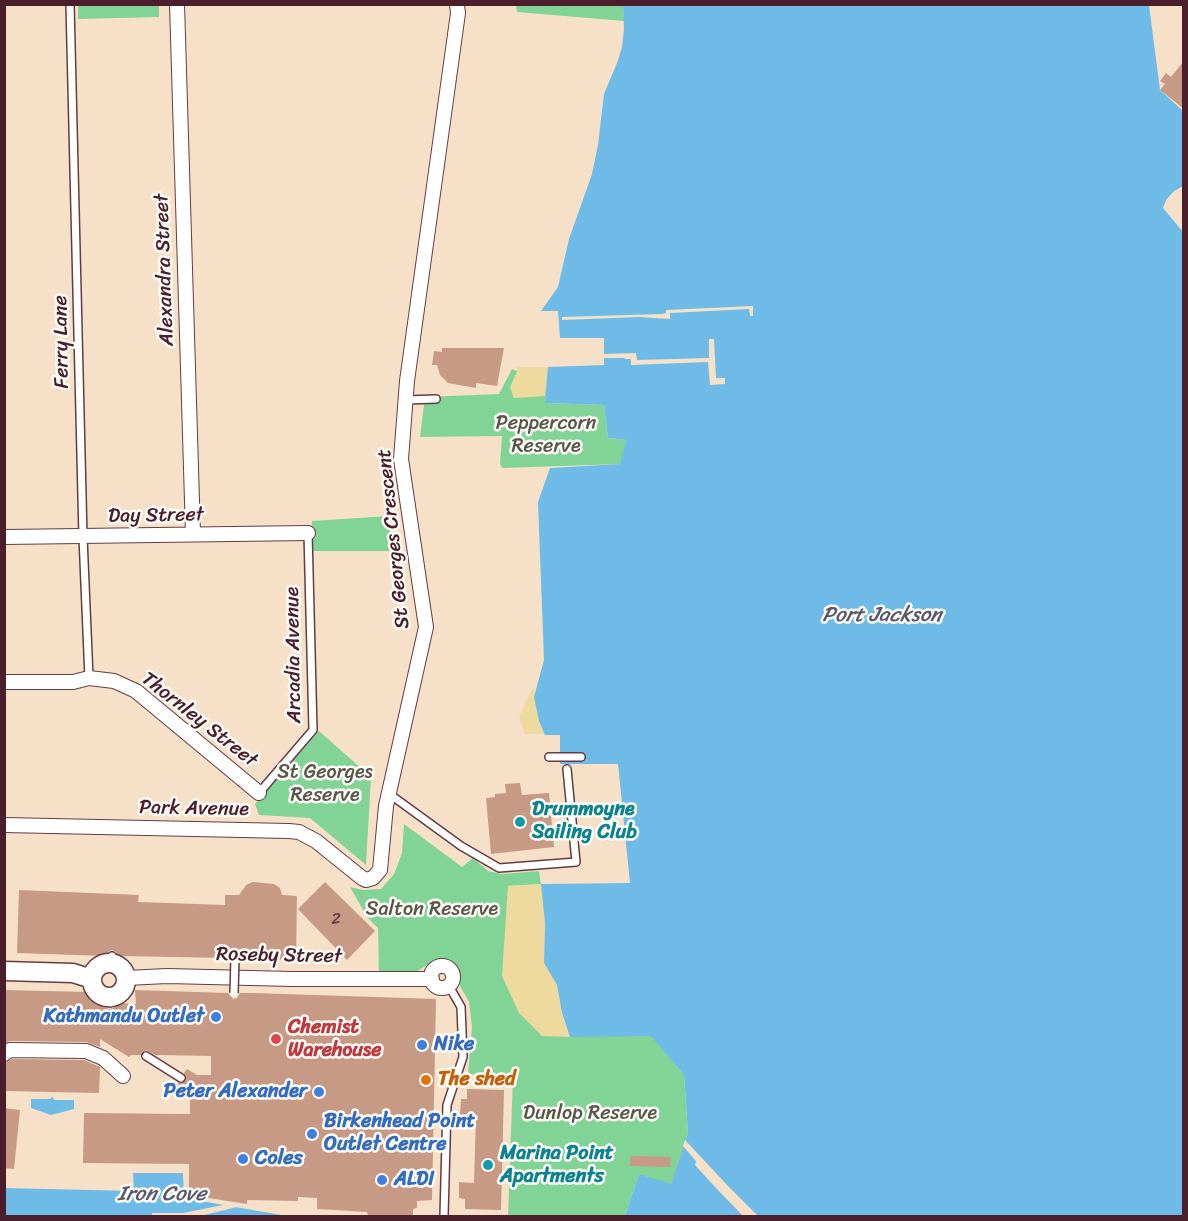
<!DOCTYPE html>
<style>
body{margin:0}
#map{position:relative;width:1188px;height:1221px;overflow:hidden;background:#f6e1c8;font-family:Sriracha,sans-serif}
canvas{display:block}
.frame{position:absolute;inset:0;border:6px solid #4a1f2b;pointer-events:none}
</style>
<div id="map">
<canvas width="1188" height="1221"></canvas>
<div class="frame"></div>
</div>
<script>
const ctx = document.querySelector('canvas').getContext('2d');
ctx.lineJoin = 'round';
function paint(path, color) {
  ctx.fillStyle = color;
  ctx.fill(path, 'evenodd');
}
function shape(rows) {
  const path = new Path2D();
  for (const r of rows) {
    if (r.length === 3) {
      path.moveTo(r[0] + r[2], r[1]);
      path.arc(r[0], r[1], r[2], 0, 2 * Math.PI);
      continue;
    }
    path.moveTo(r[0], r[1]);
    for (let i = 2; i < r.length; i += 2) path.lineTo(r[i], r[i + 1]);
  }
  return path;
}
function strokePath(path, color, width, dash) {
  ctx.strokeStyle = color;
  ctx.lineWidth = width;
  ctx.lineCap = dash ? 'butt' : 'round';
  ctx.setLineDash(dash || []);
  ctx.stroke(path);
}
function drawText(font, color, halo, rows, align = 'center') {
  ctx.font = font + ' Sriracha,sans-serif';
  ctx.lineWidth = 5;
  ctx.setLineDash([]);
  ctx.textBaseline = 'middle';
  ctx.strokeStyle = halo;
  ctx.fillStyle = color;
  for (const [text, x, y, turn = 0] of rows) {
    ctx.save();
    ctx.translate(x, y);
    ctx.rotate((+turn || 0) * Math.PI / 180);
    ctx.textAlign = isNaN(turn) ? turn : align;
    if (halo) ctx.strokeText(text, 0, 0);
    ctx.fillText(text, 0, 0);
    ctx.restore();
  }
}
paint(shape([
 [78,5,159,5,159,17,78,19],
 [516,5,623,5,624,21,517,12],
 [519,367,548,367,545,403,604,405,608,438,626,440,621,464,502,468,500,463,502,436,420,437,425,397,499,394,512,369,517,371],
 [389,516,392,551,311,551,312,521],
 [319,731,371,777,366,865,310,818,259,815,255,804],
 [404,824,462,867,473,858,488,871,502,874,539,871,541,884,508,886,542,1036,652,1036,684,1075,688,1133,671,1185,639,1174,625,1216,508,1216,513,1077,468,1074,472,1027,469,1002,460,986,453,966,444,961,430,963,413,974,379,973,378,928,367,917,350,887,363,890,381,889,394,874,402,853]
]), '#81d496');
paint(shape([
 [519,367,548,367,545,396,514,398,510,387],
 [533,687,546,734,525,734,519,717],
 [541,884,545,924,544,963,557,985,562,1013,570,1037,542,1036,519,1013,502,976,508,886]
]), '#eeda9e');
paint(shape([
 [623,5,1149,5,1160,90,1182,110,1184,114,1183,186,1174,191,1166,200,1163,208,1184,233,1183,1216,625,1216,639,1174,671,1184,688,1133,684,1075,651,1036,570,1037,562,1013,557,985,544,963,545,924,541,884,630,883,618,764,560,764,560,735,545,735,539,721,534,697,544,660,538,502,550,468,620,464,626,440,608,438,604,405,545,403,548,367,604,365,604,338,560,338,558,311,541,311,558,287,569,239,592,174,598,145,604,94,617,63,622,47,624,29],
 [52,1097,55,1100,74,1100,74,1109,51,1115,31,1108,31,1099,50,1099],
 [133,1173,183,1173,184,1198,287,1216,5,1216,5,1188,134,1191]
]), '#6ebbe8');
paint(shape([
 [753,306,753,316,750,316,749,309,670,313,670,319,639,317,562,320,562,317,662,314,666,313,666,310],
 [709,339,714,339,716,378,725,378,725,384,710,385,708,362,631,365,631,359,625,359,624,358,604,358,604,354,636,353,637,360,709,358],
 [685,1140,729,1187,758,1216,743,1216,716,1188,695,1165,696,1161,683,1146],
 [228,1204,241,1206,200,1216,152,1216,152,1213,183,1213]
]), '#f6e1c8');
paint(shape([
 [1184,61,1184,109,1160,90,1165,84,1160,81,1166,73,1171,77],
 [442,348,504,348,497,386,476,383,476,388,448,383,440,375,437,365,432,365,434,351,442,352],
 [520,783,522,795,549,793,554,847,491,854,486,798,495,797,495,794,506,793,505,784],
 [253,882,274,884,280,888,282,895,297,896,296,960,241,958,238,954,235,952,231,955,229,958,118,956,116,952,112,950,108,952,106,956,17,953,19,890,139,895,138,902,225,905,225,895,239,895,246,885],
 [325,882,375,931,347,960,298,909],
 [4,990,88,992,94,1002,104,1002,105,1006,109,1009,113,1008,116,1003,136,1004,135,990,228,993,233,999,237,998,240,993,254,993,436,999,432,1200,417,1201,417,1208,413,1209,413,1216,368,1216,367,1212,317,1209,317,1198,298,1197,298,1201,247,1200,247,1204,189,1195,189,1164,83,1163,84,1113,190,1114,190,1094,176,1086,178,1083,183,1083,186,1080,184,1073,187,1069,197,1075,211,1075,211,1056,155,1055,146,1050,141,1055,131,1055,129,1057,100,1039,100,1047,86,1042,10,1041,4,1043],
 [13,1059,84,1060,100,1067,99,1093,4,1091,4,1063],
 [467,1089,504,1090,501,1210,465,1209,465,1199,459,1198,459,1182,474,1183,476,1116,460,1115,461,1099,467,1099],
 [4,1108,20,1110,14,1169,4,1168],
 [630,1156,671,1157,670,1167,630,1166]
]), '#c69a84');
const lane = shape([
 [70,4,83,537,89,678],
 [405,400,436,399],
 [549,757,581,757],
 [259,793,313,730,308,533],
 [388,793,461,846,499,868,576,862,567,769],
 [111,963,112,956],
 [110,1003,110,997],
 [146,1056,181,1078],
 [444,1216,447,1105,463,1057,461,1007,449,986]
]);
const street = shape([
 [177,4,193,534],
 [4,537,308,533],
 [4,682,73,682,89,678,114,681,136,691,259,793],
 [4,825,289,831,299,832,316,841,362,878,366,880,373,878,380,870,386,806,426,627,401,459,407,381,458,13,457,4],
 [442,977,11],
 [126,978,167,976,292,979,432,979],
 [4,1054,10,1050,86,1051,103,1058,123,1076]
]);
const secondary = shape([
 [109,980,17],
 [4,971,73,973,92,979]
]);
strokePath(lane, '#643c43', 10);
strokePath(street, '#643c43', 16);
strokePath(secondary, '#643c43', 21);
strokePath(lane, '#fff', 7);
strokePath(street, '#fff', 14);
strokePath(secondary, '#fff', 18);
const laneBridge = shape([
 [234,993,235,958]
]);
strokePath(laneBridge, '#643c43', 10, []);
strokePath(laneBridge, '#fff', 7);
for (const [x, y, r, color] of [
 [520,822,6,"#0f9aa8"],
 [216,1017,6,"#3f7fe0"],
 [276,1039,6,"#e0444e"],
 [422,1045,6,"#3f7fe0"],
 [426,1080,6,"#e8710a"],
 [319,1092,6,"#3f7fe0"],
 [312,1134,6,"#3f7fe0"],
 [243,1159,6,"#3f7fe0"],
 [488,1165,6,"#0f9aa8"],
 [382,1180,6,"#3f7fe0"]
]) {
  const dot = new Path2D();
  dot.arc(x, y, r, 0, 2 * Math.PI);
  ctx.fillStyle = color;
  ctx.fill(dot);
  strokePath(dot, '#fdfcf7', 2);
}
drawText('16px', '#693e41', null, [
 ["2",336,920]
]);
drawText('20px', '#4a1f2b', '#fdfcf7', [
 ["Alexandra Street",165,270,-92],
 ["Ferry Lane",62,342,-91],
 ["Day Street",156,516,-1],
 ["St Georges Crescent",394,539,-96],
 ["Arcadia Avenue",294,655,-91],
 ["Thornley Street",199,720,38],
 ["Park Avenue",194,809,1],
 ["Roseby Street",279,956,1]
]);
drawText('20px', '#5a554b', '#fdfcf7', [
 ["Peppercorn",546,424],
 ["Reserve",546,447],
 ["St Georges",325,773],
 ["Reserve",325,796],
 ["Salton Reserve",432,910],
 ["Dunlop Reserve",590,1114]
]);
drawText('bold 20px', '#0d838f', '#fdfcf7', [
 ["Drummoyne",532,810],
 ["Sailing Club",532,833],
 ["Marina Point",500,1154],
 ["Apartments",500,1177]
], 'left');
drawText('bold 20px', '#366cbe', '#fdfcf7', [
 ["Kathmandu Outlet",204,1017,"right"],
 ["Nike",434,1045],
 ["Peter Alexander",307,1092,"right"],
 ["Birkenhead Point",324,1122],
 ["Outlet Centre",324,1145],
 ["Coles",255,1159],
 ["ALDI",394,1180]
], 'left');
drawText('bold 20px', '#be3a42', '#fdfcf7', [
 ["Chemist",288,1028],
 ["Warehouse",288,1051]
], 'left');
drawText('bold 20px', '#c56008', '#fdfcf7', [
 ["The shed",438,1080]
], 'left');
drawText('italic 21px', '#57566d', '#fdfcf7', [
 ["Port Jackson",882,616],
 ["Iron Cove",162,1195]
]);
</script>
